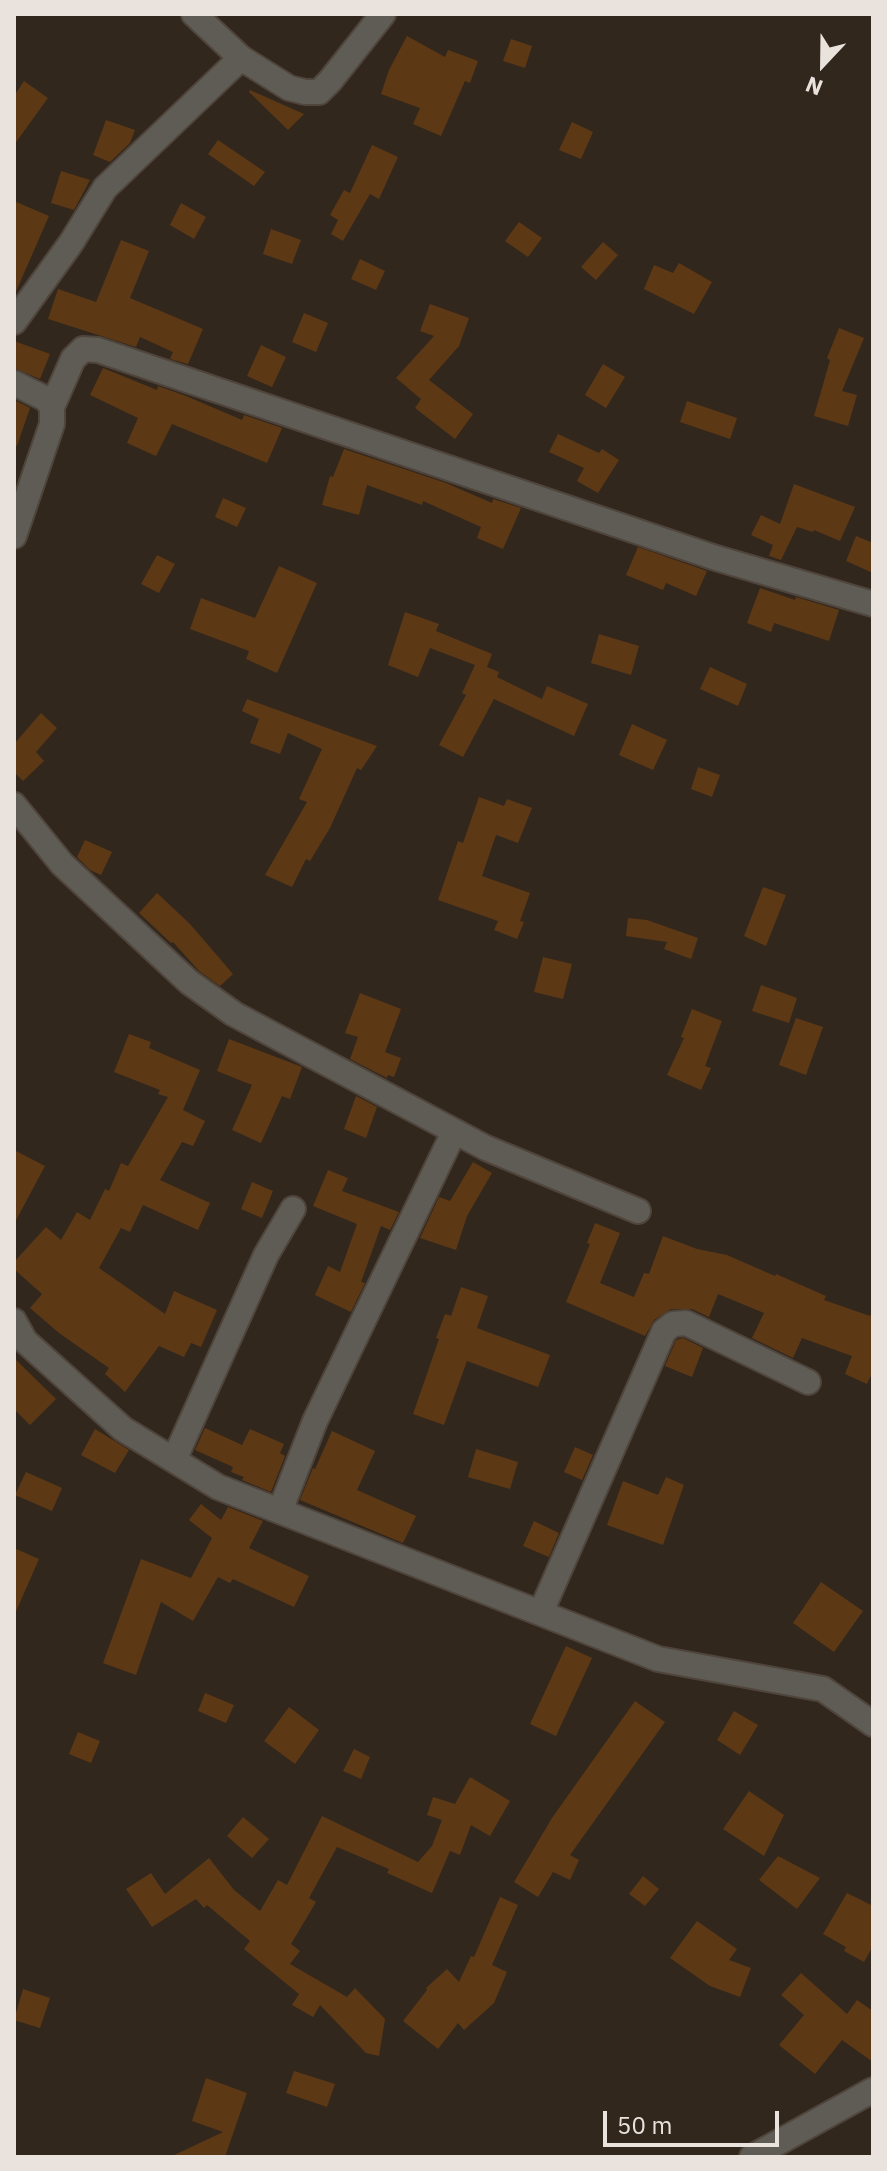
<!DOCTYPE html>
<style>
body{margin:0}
#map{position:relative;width:887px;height:2171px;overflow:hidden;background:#32271d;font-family:"IBM Plex Sans",sans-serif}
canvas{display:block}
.frame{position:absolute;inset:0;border:16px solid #eae3dd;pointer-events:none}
.north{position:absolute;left:783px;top:24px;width:80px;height:80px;-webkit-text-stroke:6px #32271d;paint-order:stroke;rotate:202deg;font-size:22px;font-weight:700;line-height:32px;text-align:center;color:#eae3dd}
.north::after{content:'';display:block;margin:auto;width:28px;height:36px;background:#eae3dd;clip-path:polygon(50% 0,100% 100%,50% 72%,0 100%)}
.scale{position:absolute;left:603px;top:2111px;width:176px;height:36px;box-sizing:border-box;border:4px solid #eae3dd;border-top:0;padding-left:10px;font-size:24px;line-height:28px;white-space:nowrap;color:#eae3dd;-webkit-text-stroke:6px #32271d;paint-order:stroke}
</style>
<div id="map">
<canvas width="887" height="2171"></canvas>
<div class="frame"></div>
<div class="north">N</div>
<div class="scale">50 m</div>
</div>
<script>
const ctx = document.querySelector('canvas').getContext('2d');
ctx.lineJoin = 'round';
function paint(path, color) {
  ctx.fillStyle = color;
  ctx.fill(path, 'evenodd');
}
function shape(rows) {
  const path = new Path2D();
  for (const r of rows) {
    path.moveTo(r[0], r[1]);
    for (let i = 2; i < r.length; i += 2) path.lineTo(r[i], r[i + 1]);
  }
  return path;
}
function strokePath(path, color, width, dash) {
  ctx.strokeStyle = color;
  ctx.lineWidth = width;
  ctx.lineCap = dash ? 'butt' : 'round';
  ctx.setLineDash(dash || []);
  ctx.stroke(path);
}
paint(shape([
 [407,36,445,57,448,50,478,61,470,83,465,81,441,136,413,124,420,108,381,94,389,70],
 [511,39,532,46,525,68,503,61],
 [24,81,48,98,14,145,14,96],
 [250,90,304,114,288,130,249,92],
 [106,120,135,130,130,143,110,162,93,155],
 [572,122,593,132,581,159,559,150],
 [218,140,265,172,254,186,208,154],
 [372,145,398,157,379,199,370,194,343,241,331,234,338,220,330,215,344,190,350,193],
 [61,171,90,180,74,210,51,203],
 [14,201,49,216,14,296],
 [181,203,206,217,194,239,170,225],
 [519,222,542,238,528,257,505,241],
 [271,229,301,240,292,264,263,254],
 [121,240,149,251,130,298,203,329,188,364,170,359,173,352,140,337,136,347,48,319,58,289,96,302],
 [603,242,618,255,596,280,581,267],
 [360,259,385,271,376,290,351,279],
 [679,263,712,282,694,314,644,289,654,265,673,273],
 [430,304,469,318,459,346,429,380,473,414,455,439,415,408,421,399,396,378,434,336,420,331],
 [304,313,328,323,316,352,292,342],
 [839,328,864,338,842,391,857,395,848,426,814,416,830,360,827,358],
 [14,341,50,354,40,379,14,368],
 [261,345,286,357,272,387,247,376],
 [603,364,625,377,606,408,585,395],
 [103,368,157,390,158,386,186,396,242,420,244,415,282,428,267,463,172,424,156,456,127,443,138,418,90,395],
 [14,400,30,408,17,446,14,445],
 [687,401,737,418,730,439,680,422],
 [558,434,599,453,602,449,619,460,598,493,577,481,584,468,549,452],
 [344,449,446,483,492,503,493,499,521,508,503,549,477,538,481,527,423,501,422,505,367,485,359,515,322,505,330,476,333,477],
 [794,484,855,507,840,541,814,530,813,532,797,527,781,560,769,556,773,545,751,535,761,515,780,524],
 [223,498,246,508,237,527,215,517],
 [856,536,873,543,873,573,846,561],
 [638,547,707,571,696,596,666,583,663,590,626,575],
 [157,555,175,564,159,593,141,584],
 [279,566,317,583,277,673,246,659,249,651,190,629,201,598,255,618],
 [760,588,795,600,796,597,839,610,829,641,774,623,771,632,747,623],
 [405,612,439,624,436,631,492,654,487,667,499,672,497,677,542,699,547,686,588,704,574,736,494,699,463,757,439,745,466,695,462,693,475,665,430,648,418,677,388,665],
 [599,634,639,646,631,675,591,663],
 [710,667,747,684,738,706,700,689],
 [247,699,377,746,361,770,357,768,330,828,310,861,306,859,292,887,265,875,307,802,299,799,322,749,288,733,280,754,250,743,259,719,242,711],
 [41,713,57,728,36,752,44,761,23,781,14,772,14,744],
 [632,724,667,740,653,770,619,755],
 [698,767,720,775,712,797,691,789],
 [479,797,504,806,507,799,532,808,518,843,496,835,482,876,530,893,520,921,524,922,517,939,494,930,498,921,438,900,458,841,463,843],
 [85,840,112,852,101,875,90,870,77,857],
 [763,887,786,895,766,946,744,936],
 [157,893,190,924,233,974,220,986,199,971,173,942,171,943,139,913],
 [628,918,647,920,698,938,691,959,664,949,667,942,626,936],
 [543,957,572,964,563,999,534,992],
 [761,985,797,998,789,1023,752,1011],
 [360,993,401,1009,385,1052,401,1058,394,1077,388,1075,387,1078,350,1059,358,1037,345,1033],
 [692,1009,722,1021,705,1066,711,1068,701,1090,667,1075,684,1038,681,1037],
 [796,1018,823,1027,806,1075,779,1065],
 [129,1034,151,1042,149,1048,200,1070,183,1110,205,1121,193,1146,182,1142,160,1180,210,1203,198,1230,143,1205,130,1232,121,1228,99,1268,165,1314,174,1291,217,1310,201,1347,191,1343,184,1357,159,1346,125,1392,105,1374,109,1368,59,1333,30,1308,42,1294,14,1269,14,1262,46,1227,61,1240,77,1212,90,1220,105,1189,109,1191,121,1163,128,1166,168,1097,158,1094,160,1090,114,1072],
 [229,1039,302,1067,290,1099,282,1096,261,1143,232,1130,252,1085,217,1071],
 [356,1096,377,1107,366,1138,344,1129],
 [14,1150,45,1166,14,1224],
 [473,1162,492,1173,467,1216,456,1250,420,1238,439,1197,450,1201],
 [328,1170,348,1178,342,1191,399,1212,390,1230,381,1226,361,1282,365,1283,351,1312,315,1295,328,1266,340,1272,357,1224,313,1206],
 [252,1182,273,1191,262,1218,241,1209],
 [595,1223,620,1233,600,1283,634,1297,644,1273,649,1274,663,1236,697,1249,727,1255,775,1276,776,1274,826,1296,824,1300,870,1316,873,1309,873,1371,867,1384,845,1374,852,1356,802,1338,793,1358,752,1338,764,1313,718,1294,709,1317,692,1309,671,1309,654,1320,645,1336,566,1302,590,1244,587,1243],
 [461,1287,488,1296,477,1328,550,1355,538,1387,467,1361,444,1425,413,1414,439,1339,436,1338,445,1314,451,1316],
 [683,1338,703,1348,692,1377,665,1366,676,1340],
 [14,1358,56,1399,30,1425,14,1409],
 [205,1428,242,1445,250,1429,284,1444,280,1453,285,1456,271,1492,242,1480,244,1477,231,1472,233,1467,195,1450],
 [95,1429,129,1450,115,1473,81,1455],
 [332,1431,375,1451,357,1490,416,1516,403,1543,300,1500,313,1468,315,1469],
 [575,1447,593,1455,582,1480,564,1472],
 [476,1449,518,1462,510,1489,468,1477],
 [26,1472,62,1488,52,1511,15,1495],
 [666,1477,684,1485,663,1545,607,1525,623,1481,658,1495],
 [201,1504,221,1520,228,1507,263,1521,249,1548,309,1576,294,1607,233,1579,230,1583,218,1577,193,1621,161,1602,136,1675,103,1663,141,1559,191,1578,212,1538,189,1520],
 [534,1521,559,1533,549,1557,523,1546],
 [14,1548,39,1559,14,1616],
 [821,1582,863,1611,834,1652,793,1623],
 [566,1646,592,1658,556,1736,530,1724],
 [205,1693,234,1705,226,1723,198,1711],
 [635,1701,665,1722,570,1855,579,1860,570,1880,553,1872,538,1897,514,1882,552,1818],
 [289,1707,319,1730,295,1764,264,1741],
 [734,1711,758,1725,740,1755,717,1740],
 [78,1732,100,1741,91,1763,69,1754],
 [354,1749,370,1757,361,1779,343,1771],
 [470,1777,510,1801,490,1836,471,1825,460,1855,450,1851,432,1893,387,1873,389,1869,337,1847,309,1898,316,1902,291,1944,300,1951,290,1964,347,1997,355,1988,385,2019,379,2056,366,2053,320,2005,313,2017,292,2005,299,1994,244,1949,250,1941,207,1905,204,1908,196,1899,152,1927,126,1889,151,1873,165,1894,209,1858,234,1890,260,1911,278,1880,287,1885,322,1816,418,1862,432,1846,442,1820,427,1815,433,1797,455,1804],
 [749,1791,784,1815,764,1856,723,1829],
 [243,1817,269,1839,252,1858,227,1836],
 [778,1856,820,1878,797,1909,759,1880],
 [643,1876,659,1889,645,1906,629,1894],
 [847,1893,873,1906,873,1946,864,1962,844,1951,846,1947,823,1934],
 [500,1897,518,1905,492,1965,507,1972,494,2003,464,2030,458,2023,438,2049,403,2021,427,1990,426,1988,447,1969,459,1982,471,1956,474,1957],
 [697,1921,737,1949,729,1960,751,1968,740,1997,710,1986,670,1958],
 [801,1973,847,2014,857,2000,873,2011,873,2062,842,2040,815,2074,779,2045,804,2015,781,1995],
 [23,1989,50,1998,40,2028,14,2020],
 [294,2071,335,2084,327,2107,286,2093],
 [206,2078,247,2093,225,2157,170,2157,223,2132,192,2121]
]), '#5d3815');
const minor = shape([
 [194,14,241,58,289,88,305,92,319,92,330,81,383,14],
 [14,322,71,243,105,188,241,58],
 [14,383,46,399,52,407,52,424,14,536],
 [52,407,73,359,83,349,98,350,716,558,873,604],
 [14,805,62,864,189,982,234,1014,486,1148,638,1211],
 [14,1321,25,1341,123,1429,218,1487,658,1659,823,1689,873,1724],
 [174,1460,266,1255,293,1209],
 [280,1511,315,1421,454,1132],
 [541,1612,664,1331,673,1324,686,1323,808,1382],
 [752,2157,873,2090]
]);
strokePath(minor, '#4f453c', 28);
strokePath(minor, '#5f5c55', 24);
</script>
